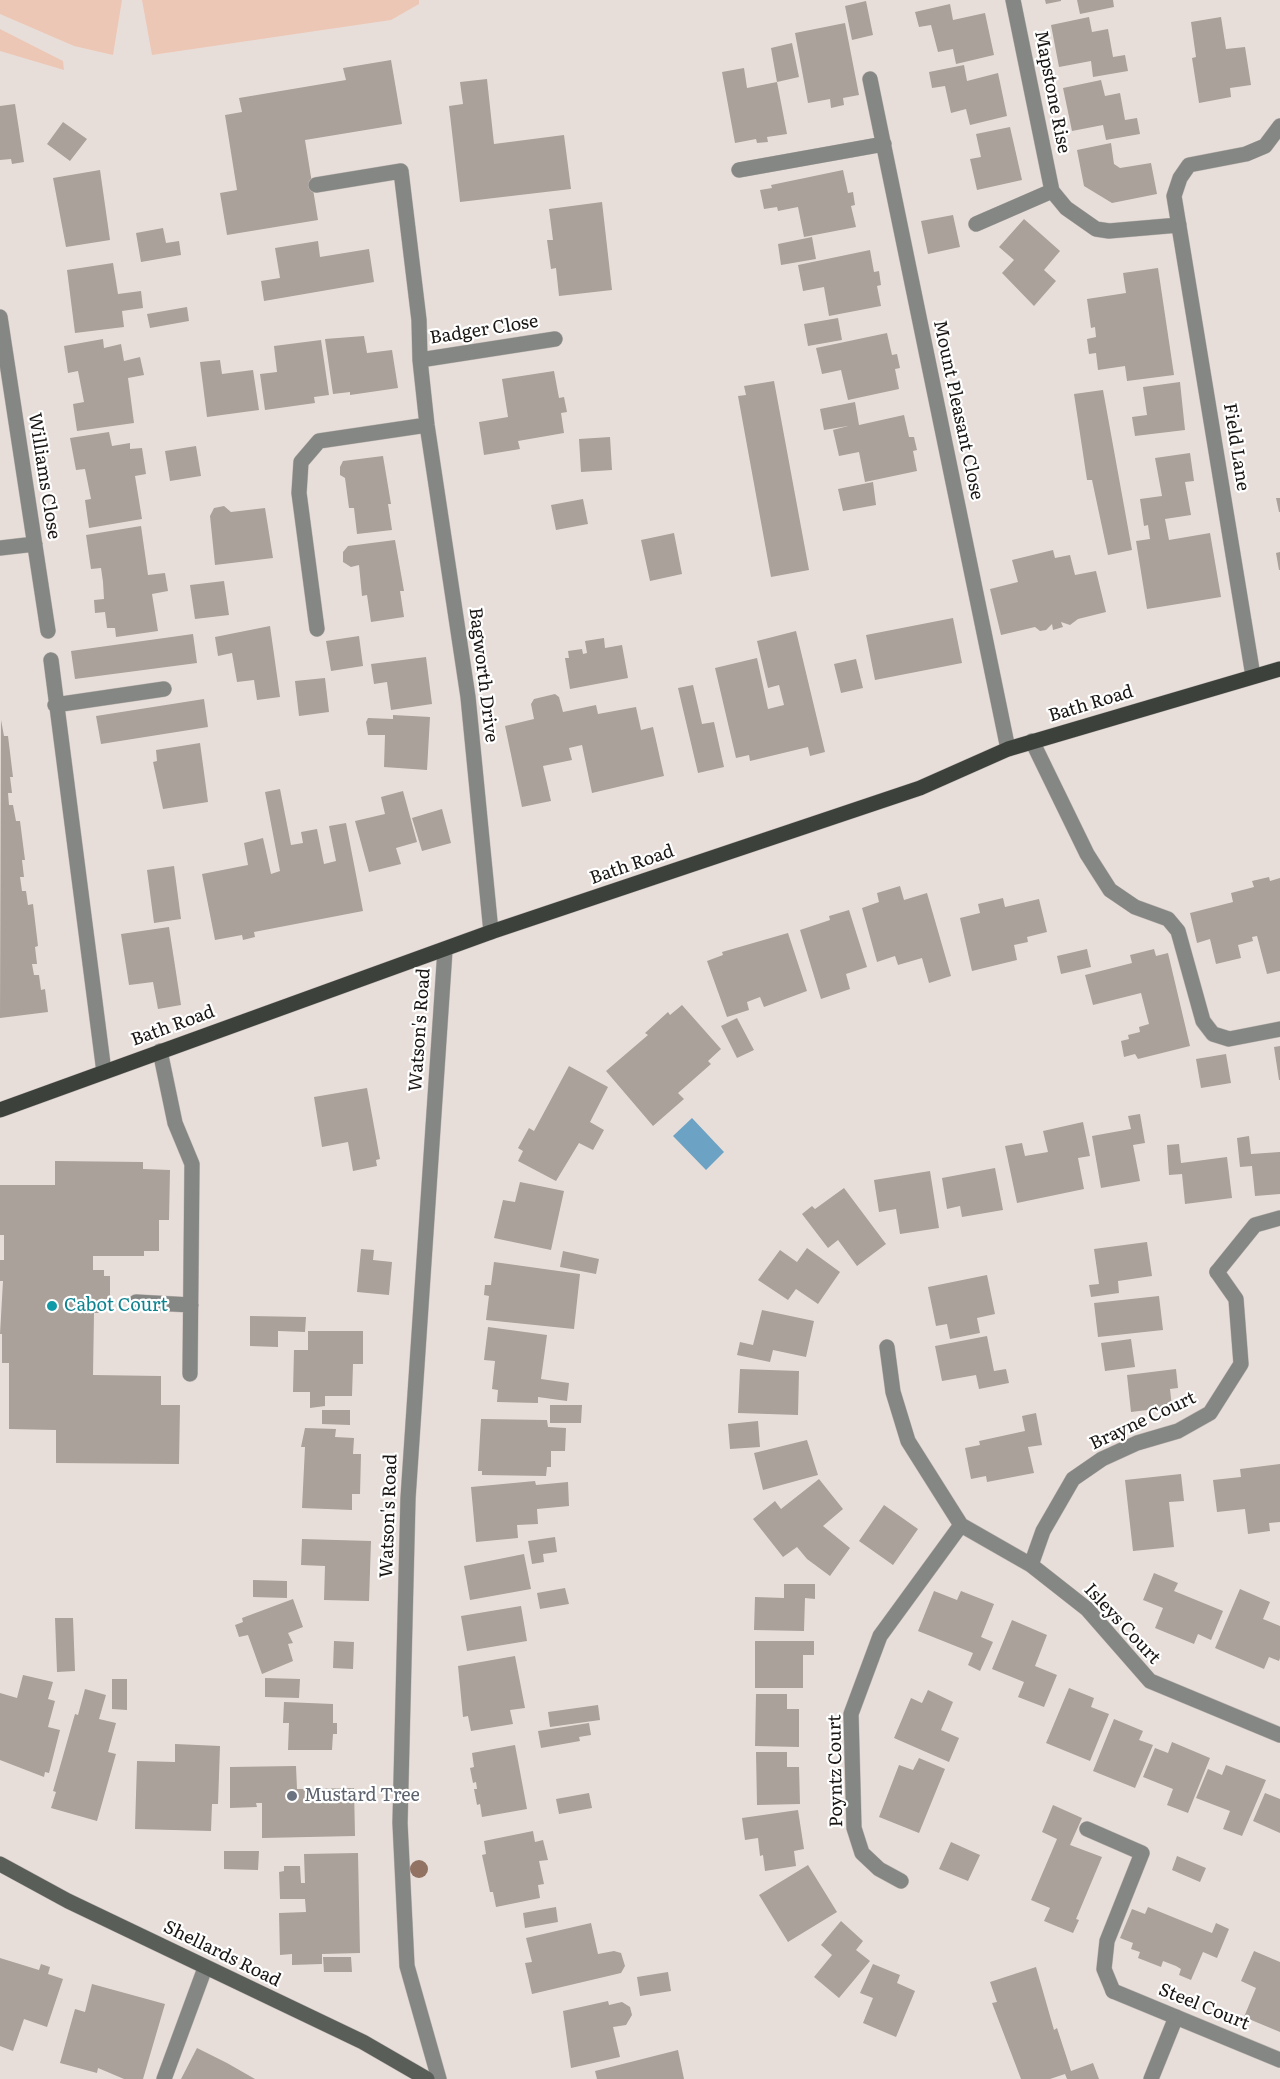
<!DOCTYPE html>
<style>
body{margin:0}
canvas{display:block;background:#e8ded9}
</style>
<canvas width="1280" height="2079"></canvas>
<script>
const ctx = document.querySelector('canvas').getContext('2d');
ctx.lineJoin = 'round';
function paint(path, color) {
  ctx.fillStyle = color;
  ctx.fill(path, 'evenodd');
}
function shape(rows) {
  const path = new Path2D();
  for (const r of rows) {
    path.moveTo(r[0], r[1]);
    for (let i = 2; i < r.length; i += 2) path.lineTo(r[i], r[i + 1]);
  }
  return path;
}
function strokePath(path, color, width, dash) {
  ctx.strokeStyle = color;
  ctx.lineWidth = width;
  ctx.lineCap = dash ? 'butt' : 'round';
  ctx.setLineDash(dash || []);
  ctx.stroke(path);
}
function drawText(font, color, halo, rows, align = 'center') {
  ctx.font = font + ' Literata,serif';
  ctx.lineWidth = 4.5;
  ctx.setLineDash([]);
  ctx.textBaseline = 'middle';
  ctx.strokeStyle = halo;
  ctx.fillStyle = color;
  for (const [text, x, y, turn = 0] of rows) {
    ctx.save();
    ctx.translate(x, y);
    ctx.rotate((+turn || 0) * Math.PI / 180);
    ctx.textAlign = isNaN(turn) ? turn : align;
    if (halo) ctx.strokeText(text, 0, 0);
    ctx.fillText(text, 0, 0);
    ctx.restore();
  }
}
paint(shape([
 [0,0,122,0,113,55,74,46,0,14],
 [142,0,419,0,419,4,391,20,152,55],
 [0,29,63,61,64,70,0,51]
]), '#edc7b5');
paint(shape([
 [692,1118,724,1152,706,1170,673,1136]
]), '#6ca2c3');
paint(shape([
 [1045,0,1061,0,1061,1,1046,4],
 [1077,0,1113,0,1114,7,1080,14],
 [866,1,873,35,852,40,845,6],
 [950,4,953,20,985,13,994,55,956,64,953,49,938,52,931,25,919,27,915,12],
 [1089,17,1092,32,1108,29,1113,57,1125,55,1128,71,1093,77,1091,61,1059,67,1051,25],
 [1221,17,1226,49,1245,47,1251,85,1230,88,1231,97,1199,103,1192,58,1196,57,1191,22],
 [845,23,859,95,843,98,844,105,831,108,830,99,808,103,795,33],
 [792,43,799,77,777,82,771,48],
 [391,60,402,124,305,140,318,220,227,235,220,193,237,190,225,115,242,112,239,98,346,80,343,68],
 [964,65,967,81,998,73,1007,116,970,125,966,109,951,113,945,86,932,88,929,72],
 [744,68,747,88,777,82,787,134,767,137,768,142,757,143,756,139,735,143,722,72],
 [487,79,494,144,564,135,571,189,460,202,449,106,463,104,460,82],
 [1101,80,1105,96,1120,93,1125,120,1137,118,1140,134,1106,140,1103,125,1072,131,1063,88],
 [15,104,24,162,12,164,11,159,0,160,0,106],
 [63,122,87,139,70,161,47,144],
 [1010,127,1022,180,977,190,970,159,981,157,976,134],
 [1111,143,1114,164,1120,168,1151,163,1157,194,1112,203,1084,186,1077,150],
 [100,170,110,240,66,247,53,178],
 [843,170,848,193,853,192,855,205,851,206,856,227,804,237,798,207,778,211,777,207,764,209,760,190,772,188,771,185],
 [602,202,612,290,559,296,556,268,551,269,547,240,553,240,549,209],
 [953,215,960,247,928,254,921,221],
 [1024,219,1060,251,1044,270,1056,281,1034,306,1002,273,1014,260,999,247],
 [163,228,166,243,179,241,181,255,141,262,136,233],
 [812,237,816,259,781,265,778,244],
 [318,241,320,257,369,249,374,282,264,301,261,281,280,278,275,248],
 [870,250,874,272,879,271,881,285,877,286,881,306,829,316,824,287,803,291,798,265],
 [113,263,118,294,141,291,143,308,122,311,124,327,75,333,67,270],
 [1158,268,1174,375,1127,381,1125,366,1098,370,1096,353,1089,354,1087,339,1096,337,1095,327,1091,328,1087,299,1126,293,1123,273],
 [187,307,189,321,150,328,147,314],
 [838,318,842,340,808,346,804,324],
 [887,333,892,355,897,354,900,368,895,369,899,389,848,400,841,370,822,374,816,348],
 [364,336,367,353,392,350,398,388,350,395,350,392,333,394,325,339],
 [103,339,104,348,121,344,124,361,140,357,144,375,128,378,134,423,77,431,73,404,84,402,78,371,68,373,64,346],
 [321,340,329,395,314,397,315,403,265,410,260,374,277,372,274,346],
 [220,360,222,374,253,370,259,410,207,417,200,362],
 [554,371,559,398,564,397,567,412,561,413,564,433,518,441,520,449,484,455,479,422,508,417,502,379],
 [774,381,809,570,771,577,738,396,746,395,744,386],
 [1180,382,1185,430,1135,436,1132,417,1147,415,1143,387],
 [1103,390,1132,550,1108,555,1092,480,1087,480,1074,394],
 [855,402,859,425,904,415,909,437,914,437,917,450,913,451,917,471,865,482,859,452,839,456,833,430,848,426,824,430,820,409],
 [109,432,112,446,130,443,130,449,142,448,146,474,135,476,142,519,89,528,85,500,91,499,85,469,76,470,70,438],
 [610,437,612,470,581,472,579,439],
 [196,446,201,476,170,481,165,451],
 [1190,453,1194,481,1185,482,1191,515,1165,519,1169,540,1210,533,1221,597,1147,609,1136,541,1150,539,1148,525,1144,526,1140,499,1162,496,1155,458],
 [383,456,391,504,388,504,392,530,357,534,354,508,349,508,345,478,340,475,340,467,343,461],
 [873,482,876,505,843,511,838,489],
 [1276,498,1280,498,1280,512,1279,512],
 [583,499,588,524,556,530,551,505],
 [224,506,231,512,265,508,273,558,215,565,210,516,214,508],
 [141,526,148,575,165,573,168,591,152,594,158,631,116,637,115,628,107,628,105,612,95,613,94,600,104,599,103,582,101,568,91,569,86,535],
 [674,533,682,574,650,581,641,540],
 [395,540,404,591,400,591,404,617,371,622,367,595,362,596,359,565,351,567,343,562,343,552,348,546],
 [1053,550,1055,558,1070,555,1075,575,1096,571,1106,612,1078,619,1070,625,1061,622,1063,627,1053,630,1052,624,1046,630,1040,631,1035,627,1001,635,990,589,1018,582,1012,560],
 [1280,552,1280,570,1279,570,1276,553],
 [224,581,229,615,195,619,190,585],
 [953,618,962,663,875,680,866,635],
 [270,626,280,697,257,700,254,680,237,682,232,653,218,656,215,637],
 [796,631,825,752,810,756,808,747,750,761,749,755,736,758,715,668,757,658,768,709,784,705,779,685,768,688,757,641],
 [193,634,197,663,75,679,71,651],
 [359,636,363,666,331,671,326,641],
 [604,638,605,648,622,645,628,678,570,689,565,658,569,658,568,651,582,649,583,654,587,653,585,641],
 [426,657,432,704,391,710,387,682,374,684,371,664],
 [856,659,863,688,841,693,834,664],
 [325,678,329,712,299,716,295,681],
 [693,685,702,724,714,722,724,767,698,773,678,688],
 [555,694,559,697,563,712,596,705,598,714,636,707,641,730,653,727,664,776,592,793,582,745,569,748,572,760,543,766,551,801,522,807,505,726,534,719,531,704,534,699],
 [204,699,208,727,101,744,96,716],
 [393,715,430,717,427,770,384,767,385,735,368,735,366,722,368,718,393,719],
 [1,720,4,736,8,736,13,777,10,777,12,793,8,793,9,805,13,805,16,821,20,821,25,860,22,860,24,877,20,877,22,891,26,891,28,905,33,904,38,946,35,947,37,964,32,964,34,975,39,975,41,990,45,989,48,1012,0,1018],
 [200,743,208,802,163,809,153,762,157,761,156,750],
 [280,789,291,845,303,843,301,832,317,829,324,864,336,861,329,826,346,823,363,911,254,932,255,937,243,940,242,935,215,940,202,874,248,865,244,843,263,838,271,874,280,871,265,792],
 [403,791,417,842,396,848,401,864,369,872,355,821,385,814,381,797],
 [442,809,451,843,422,851,412,818],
 [174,866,181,919,154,923,147,870],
 [1269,877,1270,881,1280,878,1280,971,1267,974,1257,936,1252,937,1253,941,1238,945,1241,958,1216,964,1210,939,1197,943,1190,913,1233,902,1231,893,1254,887,1252,881],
 [900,886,904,900,927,893,951,976,929,983,922,958,898,965,895,956,877,962,862,908,879,902,877,893],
 [1003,898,1005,907,1039,899,1047,932,1027,937,1028,942,1014,945,1017,960,972,971,960,918,980,913,978,904],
 [849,910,867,967,846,974,850,989,821,999,800,930,830,920,829,916],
 [169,927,181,1005,158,1009,153,982,129,985,121,934],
 [788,933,807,991,764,1007,760,997,747,1002,749,1010,727,1017,707,961,723,955,722,952],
 [1087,949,1091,967,1061,974,1057,956],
 [1154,949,1156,956,1168,953,1190,1046,1138,1059,1135,1054,1124,1057,1121,1041,1129,1039,1128,1035,1140,1032,1139,1027,1149,1024,1141,993,1093,1005,1085,975,1132,963,1130,955],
 [682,1005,721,1049,708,1061,711,1064,678,1093,684,1099,653,1126,606,1071,648,1035,645,1033,668,1012,670,1015],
 [737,1018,754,1050,737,1058,721,1026],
 [1280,1046,1280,1080,1279,1080,1274,1047],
 [1226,1054,1231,1083,1201,1088,1196,1059],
 [569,1066,608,1087,590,1122,604,1130,593,1150,579,1143,556,1181,518,1161,523,1151,518,1148,529,1128,534,1131],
 [367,1088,380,1159,376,1160,377,1166,353,1171,348,1142,322,1147,314,1097],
 [1140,1114,1145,1143,1133,1145,1140,1181,1101,1188,1092,1136,1131,1129,1128,1116],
 [1083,1122,1090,1156,1078,1158,1084,1189,1017,1203,1005,1146,1022,1143,1025,1156,1048,1152,1043,1131],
 [1249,1136,1251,1154,1280,1152,1280,1194,1255,1196,1252,1166,1240,1167,1237,1138],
 [1179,1144,1181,1163,1227,1157,1232,1198,1185,1204,1182,1174,1169,1175,1167,1145],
 [55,1161,143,1162,143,1169,170,1170,169,1220,159,1220,159,1251,144,1251,144,1256,93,1256,93,1270,104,1270,104,1276,110,1276,110,1299,103,1299,103,1313,94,1313,93,1375,161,1376,161,1405,180,1405,179,1464,56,1463,56,1430,9,1429,9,1363,2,1363,2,1334,0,1334,3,1281,0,1281,0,1260,4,1260,4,1235,0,1235,0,1185,55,1185],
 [995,1168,1003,1210,962,1217,960,1206,947,1209,942,1178],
 [930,1171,939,1228,900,1234,896,1209,879,1212,874,1180],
 [520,1182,564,1191,551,1250,494,1238,503,1200,515,1202],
 [844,1188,886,1244,857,1266,838,1240,828,1248,802,1214,812,1206,815,1209],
 [1147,1242,1152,1276,1118,1281,1119,1293,1091,1297,1089,1285,1099,1284,1094,1249],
 [807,1248,840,1272,818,1304,796,1289,788,1300,758,1280,780,1250,797,1262],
 [361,1249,374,1250,373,1260,392,1262,389,1295,357,1292],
 [563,1251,599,1259,596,1274,560,1267],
 [494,1262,580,1274,574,1329,486,1320,489,1296,484,1295,485,1285,491,1285],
 [987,1275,995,1314,977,1318,980,1333,950,1339,947,1324,936,1326,928,1287],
 [1159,1296,1163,1330,1098,1337,1094,1303],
 [762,1310,814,1321,806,1357,773,1350,770,1362,737,1355,740,1342,753,1345],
 [250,1316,306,1317,305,1332,278,1331,278,1347,250,1346],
 [488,1327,547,1335,541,1379,569,1383,567,1401,538,1397,538,1403,497,1402,498,1390,492,1389,495,1361,484,1360],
 [308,1331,363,1331,363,1364,353,1364,352,1396,325,1396,325,1406,310,1408,310,1392,293,1392,294,1350,308,1350],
 [987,1336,994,1371,1006,1369,1009,1383,979,1389,976,1375,942,1381,935,1346],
 [1131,1339,1135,1367,1105,1371,1101,1343],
 [740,1369,799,1371,798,1415,738,1413],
 [1176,1369,1178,1388,1170,1389,1172,1407,1131,1412,1127,1375],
 [550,1405,582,1405,581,1423,550,1423],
 [322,1410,350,1410,350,1425,322,1424],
 [1036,1413,1042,1445,1028,1447,1034,1473,987,1482,986,1476,971,1479,965,1448,980,1445,979,1441,1025,1431,1022,1416],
 [481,1419,547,1420,548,1427,566,1428,565,1451,551,1451,551,1467,547,1467,546,1476,482,1475,482,1471,478,1471],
 [758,1421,760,1447,730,1449,728,1424],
 [305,1428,336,1429,335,1437,354,1438,353,1454,361,1454,360,1494,352,1494,352,1510,302,1508,305,1447,301,1447],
 [807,1440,818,1475,763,1490,754,1453],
 [1280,1464,1280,1522,1269,1523,1270,1531,1248,1534,1245,1509,1217,1512,1213,1480,1241,1477,1240,1469],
 [1181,1474,1184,1501,1169,1502,1174,1547,1133,1551,1125,1480],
 [819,1479,843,1509,823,1526,850,1548,830,1576,807,1559,797,1547,783,1557,753,1519,775,1501,781,1509],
 [535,1481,536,1485,568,1482,569,1506,537,1509,538,1524,517,1525,518,1538,476,1542,471,1487],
 [884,1505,918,1529,893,1565,859,1541],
 [555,1537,557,1552,543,1554,544,1562,532,1564,528,1541],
 [302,1539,371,1541,369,1601,324,1600,325,1566,301,1565],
 [524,1554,531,1589,470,1600,464,1566],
 [1154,1573,1178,1583,1174,1591,1223,1611,1211,1640,1198,1634,1194,1644,1155,1628,1163,1608,1143,1600],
 [253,1580,287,1581,287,1598,253,1597],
 [784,1584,815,1584,815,1599,805,1598,804,1631,754,1630,755,1597,784,1598],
 [565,1588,569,1604,540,1609,537,1593],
 [1240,1589,1270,1602,1263,1619,1280,1626,1280,1658,1279,1661,1269,1657,1264,1669,1215,1648],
 [934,1591,957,1600,961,1591,994,1604,981,1637,993,1642,980,1671,968,1665,973,1653,918,1631],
 [293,1599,303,1627,288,1633,293,1643,288,1644,293,1661,262,1674,248,1635,239,1637,235,1625,243,1622,242,1618],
 [521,1606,527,1641,467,1651,461,1616],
 [55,1618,73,1618,75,1671,57,1672],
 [1012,1620,1047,1635,1035,1666,1057,1675,1044,1707,1018,1697,1024,1682,992,1669],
 [334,1641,354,1642,353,1669,333,1668],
 [755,1641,814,1641,814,1655,803,1655,803,1688,755,1688],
 [515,1656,525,1708,510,1710,513,1724,471,1731,468,1716,463,1717,458,1666],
 [23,1675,53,1682,48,1699,55,1701,48,1727,60,1730,49,1773,45,1772,44,1777,0,1760,0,1693,17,1698],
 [265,1678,300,1679,299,1698,265,1697],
 [112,1679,127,1679,127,1710,112,1709],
 [1069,1688,1094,1698,1091,1707,1109,1714,1090,1761,1046,1743],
 [85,1689,106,1695,99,1719,116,1723,108,1752,116,1754,97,1821,51,1808,56,1792,53,1791,75,1714,78,1715],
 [928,1690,953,1702,941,1730,959,1738,949,1762,894,1738,911,1698,922,1703],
 [756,1694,787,1694,787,1709,799,1709,799,1747,755,1746],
 [284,1702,333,1704,333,1723,337,1723,337,1734,333,1734,332,1750,288,1750,289,1723,283,1723],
 [598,1705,600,1720,550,1727,548,1712],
 [1114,1719,1143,1731,1139,1740,1153,1745,1135,1788,1093,1771],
 [589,1723,591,1735,579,1737,580,1741,541,1748,538,1731],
 [1172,1742,1210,1758,1188,1813,1167,1805,1173,1789,1143,1777,1155,1748,1168,1753],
 [175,1744,220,1746,218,1804,212,1804,211,1831,135,1829,137,1761,175,1762],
 [515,1745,527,1809,482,1817,480,1804,477,1805,474,1789,477,1789,476,1782,473,1783,470,1768,474,1767,472,1753],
 [756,1752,787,1752,787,1767,799,1767,800,1804,757,1805],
 [919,1758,945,1769,919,1833,879,1817,899,1765,913,1770],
 [1226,1765,1266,1780,1242,1836,1223,1829,1230,1811,1196,1798,1208,1769,1222,1775],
 [296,1766,297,1789,354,1788,355,1836,262,1838,262,1803,256,1803,257,1807,230,1808,230,1767],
 [589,1793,592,1808,559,1814,556,1799],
 [1265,1793,1280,1799,1280,1833,1253,1821],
 [1053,1805,1082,1818,1070,1845,1102,1857,1076,1919,1079,1920,1073,1933,1044,1921,1050,1908,1031,1900,1057,1839,1042,1832],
 [798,1810,804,1849,794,1851,796,1866,765,1871,763,1855,760,1856,758,1838,745,1840,742,1818],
 [533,1831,535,1842,543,1840,548,1860,539,1861,544,1884,538,1885,540,1898,496,1907,493,1892,490,1892,482,1855,486,1854,484,1841],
 [951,1842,980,1855,968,1881,939,1869],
 [224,1851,259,1851,258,1870,224,1869],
 [358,1853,360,1953,322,1954,322,1964,292,1965,292,1954,280,1955,279,1913,306,1912,305,1899,280,1899,279,1872,284,1871,284,1866,300,1866,301,1883,305,1883,304,1854],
 [1177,1856,1206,1868,1200,1882,1172,1870],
 [808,1865,837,1912,788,1942,759,1895],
 [556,1907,558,1922,525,1928,523,1913],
 [1148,1907,1212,1933,1216,1923,1229,1929,1217,1958,1203,1952,1191,1980,1179,1975,1181,1969,1176,1966,1163,1961,1161,1967,1138,1958,1140,1952,1131,1949,1133,1943,1120,1938,1132,1909,1145,1914],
 [841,1921,863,1941,856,1950,870,1961,839,1998,814,1977,832,1955,821,1945],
 [591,1923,598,1954,614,1951,621,1953,625,1966,621,1973,532,1994,525,1963,532,1962,526,1938],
 [1254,1951,1280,1962,1280,2032,1244,2017,1256,1988,1241,1981],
 [323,1957,351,1957,352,1972,324,1972],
 [0,1958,39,1970,41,1964,50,1967,48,1974,63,1979,47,2027,24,2019,13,2051,0,2046],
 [873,1964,900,1975,897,1983,915,1991,896,2037,863,2023,873,1998,860,1993],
 [1036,1967,1054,2030,1057,2028,1071,2071,1093,2063,1099,2079,1067,2079,1065,2074,1050,2079,1021,2079,992,2003,997,2002,990,1982],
 [668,1972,671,1991,640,1996,637,1977],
 [92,1984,165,2004,143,2079,124,2079,98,2068,97,2073,60,2063,75,2009,85,2012],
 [608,2001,609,2005,622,2002,630,2007,632,2015,626,2025,613,2027,620,2057,571,2068,563,2011],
 [197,2048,227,2063,255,2079,181,2079],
 [678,2050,684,2079,597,2079,595,2071]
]), '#a9a19a');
const lane = shape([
 [160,1051,175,1123,192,1164,190,1374],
 [1217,1272,1255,1225,1280,1218],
 [136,1302,191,1305],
 [1087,1829,1142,1853,1107,1941,1104,1969,1113,1991],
 [164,2079,205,1968],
 [1151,2079,1176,2017]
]);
const street = shape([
 [1013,0,1052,191,1066,208,1096,229,1109,231,1179,225],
 [870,79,1008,749],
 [739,170,884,144],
 [316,185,401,171,419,320,420,360,427,425,468,697,491,932],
 [976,224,1052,191],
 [0,317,48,631],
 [420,360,555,339],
 [0,548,35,544],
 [317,629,299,493,301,462,319,441,427,425],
 [51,660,104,1072],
 [1253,676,1174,196,1180,178,1189,165,1246,154,1265,146,1280,126],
 [55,705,164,689],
 [1032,741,1087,854,1110,890,1135,907,1168,919,1178,931,1203,1021,1213,1034,1229,1039,1280,1029],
 [887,1347,893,1392,908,1441,961,1525,1031,1565,1087,1609,1150,1681,1280,1735],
 [1031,1565,1043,1531,1073,1479,1102,1459,1137,1443,1178,1431,1210,1413,1241,1364,1236,1299,1217,1272],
 [901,1881,879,1869,862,1853,854,1828,851,1714,880,1636,961,1525],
 [1113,1991,1280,2060],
 [439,2079,407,1966,400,1823,408,1498,445,950]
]);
const secondary = shape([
 [0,1864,68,1901,363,2042,427,2079]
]);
const primary = shape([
 [0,1110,491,932,920,788,1008,749,1280,669]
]);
strokePath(lane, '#c3bab6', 16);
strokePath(street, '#c3bab6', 16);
strokePath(secondary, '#c3bab6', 16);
strokePath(primary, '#c3bab6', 16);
strokePath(lane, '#848784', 15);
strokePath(street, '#848784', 15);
strokePath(secondary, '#595e59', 15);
strokePath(primary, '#3c413b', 15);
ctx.fillStyle = '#927262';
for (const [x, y] of [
 [419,1869]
]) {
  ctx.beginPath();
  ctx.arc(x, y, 9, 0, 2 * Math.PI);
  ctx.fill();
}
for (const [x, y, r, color] of [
 [52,1306,6,"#0f9aa8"],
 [292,1796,6,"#6b7280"]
]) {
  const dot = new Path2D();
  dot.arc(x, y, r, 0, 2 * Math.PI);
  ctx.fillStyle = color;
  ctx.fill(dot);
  strokePath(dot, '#fff', 2);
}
drawText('18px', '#1a1614', '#fff', [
 ["Mapstone Rise",1052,92,79],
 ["Badger Close",484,330,-9],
 ["Mount Pleasant Close",958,410,78],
 ["Field Lane",1236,447,81],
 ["Williams Close",44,476,81],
 ["Bagworth Drive",483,675,83],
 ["Bath Road",1091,704,-17],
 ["Bath Road",632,865,-19],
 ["Bath Road",173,1026,-20],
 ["Watson's Road",420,1030,-86],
 ["Brayne Court",1143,1421,-25],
 ["Watson's Road",389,1516,-88],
 ["Isleys Court",1122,1624,47],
 ["Poyntz Court",836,1771,-91],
 ["Shellards Road",222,1954,26],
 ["Steel Court",1204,2007,22]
]);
drawText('18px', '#0d838f', '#fff', [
 ["Cabot Court",64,1306]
], 'left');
drawText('18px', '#5b616d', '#fff', [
 ["Mustard Tree",304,1796]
], 'left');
</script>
